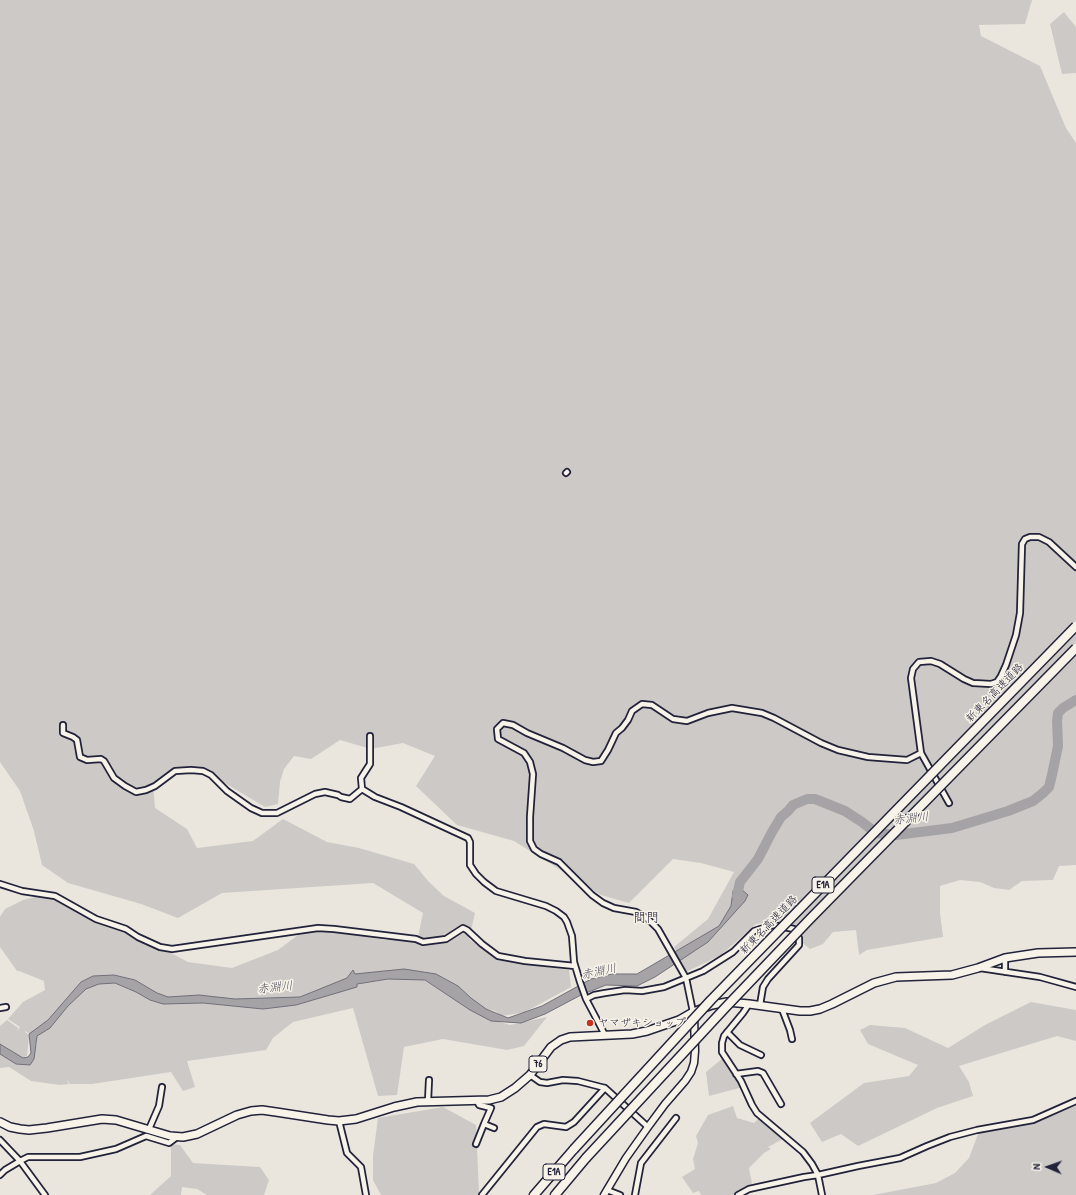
<!DOCTYPE html>
<meta charset="utf-8">
<style>
body{margin:0}
#map{position:relative;width:1076px;height:1195px;overflow:hidden;background:#eae6de;font-family:"Patrick Hand",sans-serif}
canvas{display:block}
.north{position:absolute;left:1028px;top:1147px;width:40px;height:40px;-webkit-text-stroke:3px #f7f3e8;paint-order:stroke;rotate:272deg;font-size:11px;font-weight:700;line-height:16px;text-align:center;color:#22223b}
.north::after{content:'';display:block;margin:auto;width:14px;height:18px;background:#22223b;clip-path:polygon(50% 0,100% 100%,50% 72%,0 100%)}
</style>
<div id="map">
<canvas width="1076" height="1195"></canvas>
<div class="north">N</div>
</div>
<script>
const ctx = document.querySelector('canvas').getContext('2d');
ctx.lineJoin = 'round';
function paint(path, color) {
  ctx.fillStyle = color;
  ctx.fill(path, 'evenodd');
}
function shape(rows) {
  const path = new Path2D();
  for (const r of rows) {
    path.moveTo(r[0], r[1]);
    for (let i = 2; i < r.length; i += 2) path.lineTo(r[i], r[i + 1]);
  }
  return path;
}
function strokePath(path, color, width, dash) {
  ctx.strokeStyle = color;
  ctx.lineWidth = width;
  ctx.lineCap = dash ? 'butt' : 'round';
  ctx.setLineDash(dash || []);
  ctx.stroke(path);
}
function drawText(font, color, halo, rows, align = 'center') {
  ctx.font = font + ' "Patrick Hand","Klee One",sans-serif';
  ctx.lineWidth = 3;
  ctx.setLineDash([]);
  ctx.textBaseline = 'middle';
  ctx.strokeStyle = halo;
  ctx.fillStyle = color;
  for (const [text, x, y, turn = 0] of rows) {
    ctx.save();
    ctx.translate(x, y);
    ctx.rotate((+turn || 0) * Math.PI / 180);
    ctx.textAlign = isNaN(turn) ? turn : align;
    if (halo) ctx.strokeText(text, 0, 0);
    ctx.fillText(text, 0, 0);
    ctx.restore();
  }
}
paint(shape([
 [0,0,1032,0,1025,24,979,25,981,36,1040,66,1066,128,1076,143,1076,865,1059,866,1053,880,1022,881,1009,890,994,888,980,882,960,880,940,886,940,913,943,937,867,950,859,955,856,930,833,932,823,944,810,949,776,921,756,924,721,955,686,972,674,947,708,919,734,872,701,863,673,859,629,903,601,895,514,841,457,825,416,786,435,756,403,743,371,749,340,740,311,759,294,756,284,769,280,782,278,804,265,807,198,767,177,767,153,784,155,808,187,829,197,848,253,841,283,819,327,842,359,848,414,864,429,882,444,896,475,913,469,939,498,960,569,970,571,987,525,1012,502,1016,495,1011,482,1008,421,978,482,1016,510,1025,547,1017,524,1046,507,1050,443,1039,404,1047,397,1095,378,1096,353,1008,293,1022,273,1038,266,1050,187,1061,195,1087,183,1091,171,1072,92,1084,70,1084,66,1078,69,1084,60,1085,31,1081,9,1067,0,1068,0,1026,7,1020,18,1028,17,1031,20,1027,8,1019,23,1002,45,990,44,981,19,971,17,971,0,947,0,917,5,909,23,900,39,896,59,898,66,906,126,929,188,962,232,968,278,950,298,935,318,931,352,934,385,940,418,937,423,913,373,883,222,893,178,918,141,904,68,883,42,865,34,831,20,791,0,762],
 [24,1030,34,1037,37,1043,27,1061,24,1057,27,1056,29,1036],
 [1064,12,1076,27,1076,73,1062,74,1050,24],
 [1031,1002,1076,1010,1076,1041,1057,1036,959,1066,969,1082,973,1096,937,1108,858,1146,841,1134,822,1142,810,1123,864,1083,909,1076,918,1065,868,1044,860,1030,870,1025,905,1028,948,1048,985,1025],
 [723,1058,743,1087,709,1096,706,1072],
 [1076,1104,1076,1195,873,1195,936,1183,955,1173,969,1158,980,1129,1033,1120,1064,1106],
 [733,1106,737,1118,754,1123,759,1118,783,1139,768,1147,771,1149,764,1153,749,1168,752,1183,749,1186,737,1191,733,1195,701,1195,699,1191,693,1193,682,1177,695,1169,693,1159,698,1143,696,1136,708,1115],
 [443,1107,476,1125,479,1193,477,1195,381,1195,373,1180,373,1156,378,1118],
 [170,1144,180,1145,193,1163,260,1167,269,1180,264,1195,207,1195,197,1189,182,1187,181,1195,150,1195,171,1176,171,1150]
]), '#cdc9c6');
const water = shape([
 [740,880,741,889,748,895,745,901,708,942,655,977,637,986,606,985,581,995,545,1014,521,1023,491,1021,470,1010,425,980,388,979,357,984,357,987,296,1005,263,1009,203,1003,163,1004,150,1000,136,992,115,983,99,984,86,989,68,1006,50,1028,37,1036,34,1059,30,1065,16,1064,0,1054,0,1044,23,1058,28,1057,31,1053,29,1034,48,1020,81,982,93,976,114,975,135,980,157,993,168,997,199,995,235,999,300,997,347,978,353,970,355,974,404,969,436,974,458,986,471,998,486,1009,508,1018,542,1006,591,979,612,974,637,974,719,926,731,906,733,891,740,880]
]);
paint(water, '#a6a3a6');
strokePath(water, '#716f7b', 1);
strokePath(shape([
 [737,896,740,882,758,859,772,832,781,817,788,811,793,805,807,799,815,799,845,811,862,822,876,833,896,835,952,828,1008,811,1033,801,1043,793,1049,787,1052,775,1058,746,1057,721,1058,713,1063,708,1076,700]
]), '#a6a3a6', 10);
const street = shape([
 [566,473,567,472],
 [63,725,63,733,73,737,77,740,80,757,87,760,101,759,104,761,114,778,125,786,136,792,146,790,155,786,175,771,191,770,203,771,211,775,227,791,251,808,262,813,277,813,315,794,325,792,338,795,341,797,350,799,362,789],
 [921,753,949,803],
 [362,789,375,797,401,807,468,838,470,842,470,865,476,874,484,882,496,891,546,906,556,911,564,917,567,922,572,936,574,962,580,982,586,999,605,1035],
 [362,789,361,778,370,764,370,736],
 [0,884,22,891,55,896,96,919,126,929,138,937,160,947,172,949,318,928,334,929,416,939,423,942,446,939,463,928,467,930,482,944,498,956,525,961,575,966],
 [1005,958,1005,972],
 [980,968,1040,977,1076,987],
 [586,999,594,995,605,993,625,990,642,991,664,987,703,971,733,952,754,931,773,925,794,929,799,938,799,945,768,979,763,987,760,1005],
 [749,1004,743,1013,724,1036,722,1043,722,1052,741,1081,752,1105,757,1113,803,1152,812,1164,818,1175,822,1195],
 [0,1008,6,1007],
 [782,1009,790,1030,792,1039],
 [693,1012,686,978,658,929,648,919,636,912,614,908,603,903,592,895,559,862,541,854,534,849,530,841,530,817,533,774,530,762,524,753,498,739,497,729,503,723,513,725,527,733,563,748,585,760,593,762,601,761,608,750,616,733,622,728,628,720,632,711,642,704,652,705,673,719,687,721,708,713,732,708,762,713,774,718,821,743,838,750,868,757,907,760,921,753,911,678,913,669,919,662,931,661,940,664,964,679,973,683,991,684,997,682,1001,676,1006,665,1016,635,1020,613,1022,544,1025,539,1030,537,1039,537,1049,542,1076,567],
 [727,1032,740,1045,761,1055],
 [736,1074,758,1071,763,1073,781,1104],
 [530,1075,540,1082,547,1083,563,1080,578,1081,605,1088,648,1127],
 [428,1101,429,1080],
 [339,1121,347,1153,361,1167,366,1195],
 [484,1124,494,1128],
 [149,1129,159,1106,162,1087],
 [0,1140,20,1161,45,1195],
 [476,1144,484,1124,491,1108,479,1105,477,1101],
 [0,1175,5,1170,20,1161,28,1157,80,1157,116,1149,146,1136,169,1143,177,1137],
 [607,1190,620,1195],
 [482,1195,537,1127,544,1124,566,1127,574,1122,605,1088],
 [635,1195,641,1163,676,1118],
 [738,1195,749,1189,804,1177,818,1175,858,1166,900,1158,927,1146,950,1137,977,1130,1033,1120,1076,1101]
]);
const secondary = shape([
 [604,1195,626,1158,648,1127,665,1104,685,1081,691,1072,694,1063,695,1051,694,1017]
]);
const primary = shape([
 [0,1122,10,1127,20,1129,29,1130,47,1128,102,1119,116,1120,170,1136,183,1137,197,1134,237,1115,251,1111,262,1110,276,1112,328,1120,339,1121,356,1119,394,1107,417,1102,489,1100,501,1097,515,1088,530,1075,551,1047,561,1040,570,1037,632,1034,647,1031,679,1020,693,1012,712,1005,727,1002,749,1004,800,1011,810,1011,820,1009,832,1004,874,983,896,977,952,975,978,968,1005,958,1038,953,1076,952]
]);
const highway = shape([
 [534,1195,574,1149],
 [555,1195,586,1158]
]);
strokePath(street, '#22223b', 8);
strokePath(secondary, '#22223b', 9);
strokePath(primary, '#22223b', 10);
strokePath(highway, '#22223b', 11);
strokePath(street, '#f7f3e8', 4.5);
strokePath(secondary, '#f7f3e8', 6);
strokePath(primary, '#f7f3e8', 7);
strokePath(highway, '#f7f3e8', 8);
const highwayBridge = shape([
 [574,1149,711,1000,1076,626],
 [586,1158,725,1008,809,920,1076,648]
]);
strokePath(highwayBridge, '#22223b', 11, []);
strokePath(highwayBridge, '#f7f3e8', 8);
for (const [x, y, r, color] of [
 [590,1023,4,"#c8321e"]
]) {
  const dot = new Path2D();
  dot.arc(x, y, r, 0, 2 * Math.PI);
  ctx.fillStyle = color;
  ctx.fill(dot);
  strokePath(dot, '#f7f3e8', 1.5);
}
for (const [x, y, w] of [
 [823,885,22],
 [538,1064,18],
 [554,1172,22]
]) {
  const box = new Path2D();
  box.roundRect(x - w / 2, y - 8, w, 16, 3);
  ctx.fillStyle = '#f7f3e8';
  ctx.fill(box);
  strokePath(box, '#22223b', 1);
}
drawText('bold 10px', '#22223b', null, [
 ["E1A",823,885],
 ["76",538,1064],
 ["E1A",554,1172]
]);
drawText('11px', '#22223b', '#f7f3e8', [
 ["新東名高速道路",995,693,-46],
 ["新東名高速道路",769,925,-46]
]);
drawText('11px', '#22223b', '#f7f3e8', [
 ["ヤマザキショップ",598,1023]
], 'left');
drawText('italic 12px', '#504f60', '#f7f3e8', [
 ["赤淵川",911,819,-6],
 ["赤淵川",599,972,-12],
 ["赤淵川",275,988,-6]
]);
drawText('13px', '#22223b', '#f7f3e8', [
 ["間門",646,919]
]);
</script>
